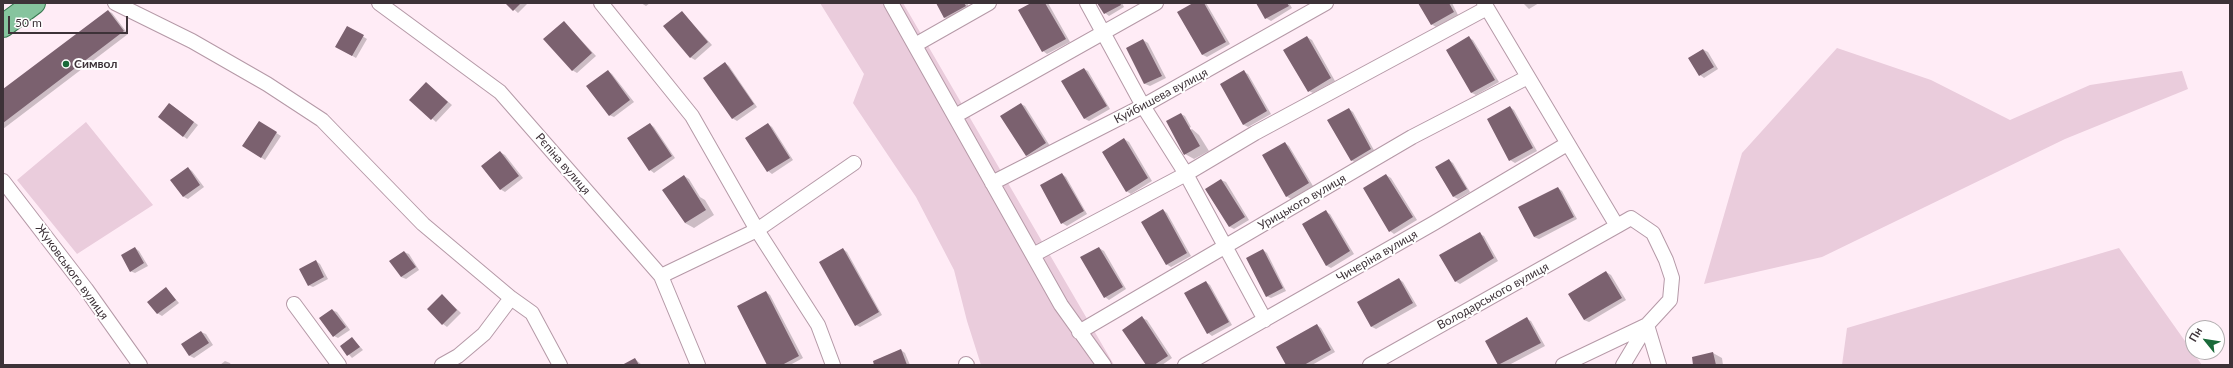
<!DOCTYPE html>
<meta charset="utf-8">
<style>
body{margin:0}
#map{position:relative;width:2233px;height:368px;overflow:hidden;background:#ffecf6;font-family:Lato,sans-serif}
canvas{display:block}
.frame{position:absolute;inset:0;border:4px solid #3d3238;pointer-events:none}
.north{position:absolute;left:2185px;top:320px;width:40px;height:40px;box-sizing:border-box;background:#fff;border:1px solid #b1adaf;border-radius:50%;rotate:300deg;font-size:11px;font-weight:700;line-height:16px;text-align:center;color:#3d3238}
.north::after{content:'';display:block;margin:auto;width:14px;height:18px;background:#1a6a3a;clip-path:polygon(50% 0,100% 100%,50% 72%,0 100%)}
.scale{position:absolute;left:8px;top:16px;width:120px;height:18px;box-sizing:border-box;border:2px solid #3d3238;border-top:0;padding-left:5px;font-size:12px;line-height:14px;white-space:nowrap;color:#3d3238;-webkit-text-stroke:3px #fff;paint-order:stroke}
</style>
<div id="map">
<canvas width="2233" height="368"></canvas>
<div class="frame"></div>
<div class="north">Пн</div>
<div class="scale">50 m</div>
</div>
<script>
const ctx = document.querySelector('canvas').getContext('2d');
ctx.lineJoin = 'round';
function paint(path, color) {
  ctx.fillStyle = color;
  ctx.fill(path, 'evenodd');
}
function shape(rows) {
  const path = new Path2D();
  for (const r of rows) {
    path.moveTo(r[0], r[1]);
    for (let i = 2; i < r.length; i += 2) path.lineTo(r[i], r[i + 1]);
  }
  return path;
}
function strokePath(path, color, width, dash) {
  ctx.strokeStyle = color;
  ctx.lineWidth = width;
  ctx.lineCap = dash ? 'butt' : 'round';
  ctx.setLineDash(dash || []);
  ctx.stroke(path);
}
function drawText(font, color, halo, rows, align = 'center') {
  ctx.font = font + ' Lato,sans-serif';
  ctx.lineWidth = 4;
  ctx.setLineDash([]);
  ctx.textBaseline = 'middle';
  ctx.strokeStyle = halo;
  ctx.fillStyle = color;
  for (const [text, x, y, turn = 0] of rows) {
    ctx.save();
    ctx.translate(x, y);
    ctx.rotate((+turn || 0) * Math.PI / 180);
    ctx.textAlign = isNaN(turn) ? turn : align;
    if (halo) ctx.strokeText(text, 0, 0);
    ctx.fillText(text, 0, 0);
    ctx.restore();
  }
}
paint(shape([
 [820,3,903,3,1114,365,981,365,967,321,954,270,916,197,853,103,864,74],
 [1837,48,1931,80,2010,120,2090,85,2182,71,2188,89,2065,139,1822,257,1704,284,1742,153],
 [86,122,153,205,77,254,17,180],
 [2119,248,2202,365,1842,365,1847,328]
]), '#eaccdc');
paint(shape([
 [507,3,528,3,518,13],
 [641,3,650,3,646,6],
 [937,3,967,3,970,8,949,20,945,18],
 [1033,3,1048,3,1070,42,1047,54,1043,51,1020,11],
 [1099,3,1122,3,1124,7,1109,16,1105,13],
 [1195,3,1206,3,1230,44,1207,57,1203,55,1179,13],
 [1257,3,1289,3,1292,8,1271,21,1266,18],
 [1419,3,1452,3,1458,15,1436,27,1431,24],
 [1523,3,1539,3,1529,9],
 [108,11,112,13,128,34,3,129,3,90],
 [682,12,712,45,695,60,690,57],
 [564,22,596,56,577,73,572,70],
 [348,27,367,39,356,58,337,47],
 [1307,37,1312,40,1335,81,1313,93,1309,91],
 [1469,38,1473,40,1499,82,1476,95,1472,93,1448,50],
 [1143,40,1148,43,1166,78,1150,86,1145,84,1127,48],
 [1704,50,1708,52,1718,69,1704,78,1700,75],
 [725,63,729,66,757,107,737,121,732,118],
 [1084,69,1088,71,1110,109,1089,121,1085,119,1063,81],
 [608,71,612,74,634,102,614,117,609,115],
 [1244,72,1248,74,1271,114,1248,127,1244,125,1221,84],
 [426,83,452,105,436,122,411,100],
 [170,104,198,125,187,139,183,136],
 [1021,104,1025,106,1050,146,1031,158,1026,155],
 [1510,107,1514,110,1537,151,1515,163,1510,160],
 [1349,109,1353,112,1375,152,1356,163,1351,160],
 [1181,114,1185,116,1191,127,1175,136],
 [259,122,281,136,265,160,244,146],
 [650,124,654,127,675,158,654,173,650,170,629,139],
 [768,124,772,127,793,160,772,174,768,171],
 [1192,129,1199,135,1209,151,1194,159,1185,154,1176,138],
 [1124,139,1129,142,1152,181,1131,194,1126,191],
 [1285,143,1289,146,1313,186,1291,199,1286,196],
 [500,152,505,155,523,178,505,192,500,189],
 [1449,160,1453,163,1470,192,1458,199,1454,197,1436,168],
 [188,168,192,171,204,187,188,199,184,197],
 [1062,174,1066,177,1087,214,1067,226,1062,223],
 [1386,175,1391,178,1417,220,1394,234,1390,231],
 [684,176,689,179,700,197,705,200,714,215,694,228,685,223],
 [1221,180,1226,182,1249,220,1234,229,1230,227,1206,190],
 [1558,188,1562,191,1577,219,1539,239,1534,237],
 [1163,210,1167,213,1191,256,1171,267,1166,264],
 [1326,212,1330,214,1354,254,1331,268,1327,266,1303,225],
 [1480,234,1484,236,1498,261,1460,284,1455,281],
 [135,248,139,251,148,266,135,273,130,271],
 [1099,248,1104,251,1126,289,1109,300,1105,297],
 [843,249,847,252,882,315,860,327,856,325],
 [1263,250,1267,253,1286,291,1271,298,1266,296],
 [404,252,409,254,419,270,406,279,401,277],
 [316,261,320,264,328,279,313,287,308,285],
 [1606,272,1611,275,1626,300,1589,322,1584,320],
 [1399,279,1403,282,1417,306,1376,329,1372,327,1358,302],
 [1206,282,1210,285,1232,325,1212,336,1208,333,1186,294],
 [166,288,179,303,162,316,157,313],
 [766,292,770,295,803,358,790,365,769,365],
 [442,295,461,313,447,327,443,324],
 [332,310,337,312,350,330,338,338,334,336],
 [1142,318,1147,320,1172,358,1162,365,1147,365],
 [1527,319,1531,321,1545,346,1509,365,1500,365,1486,341],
 [1317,325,1321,328,1335,352,1312,365,1287,365],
 [201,332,206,334,213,345,194,358,190,356,182,344],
 [352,338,363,350,352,358,341,346],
 [901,350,905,353,910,365,875,365],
 [1713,353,1722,358,1723,365,1694,365],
 [635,359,642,365,624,365],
 [225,361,230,363,231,365,220,365]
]), '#0003');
paint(shape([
 [505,3,521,3,513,11],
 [936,3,964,3,966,6,944,18],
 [1031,3,1045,3,1066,39,1042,52,1018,10],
 [1097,3,1120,3,1121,5,1104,14],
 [1193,3,1204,3,1226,42,1202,55,1177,12],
 [1256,3,1287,3,1289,6,1265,19],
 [1418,3,1449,3,1454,12,1431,25],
 [108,10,124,31,3,123,3,89],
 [682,11,708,42,690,58,663,26],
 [564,21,592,53,572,71,543,39],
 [347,26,364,35,352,56,335,47],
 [1307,36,1331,78,1308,92,1283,50],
 [1469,36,1495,80,1471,93,1446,50],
 [1143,39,1162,76,1144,84,1126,48],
 [1703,49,1714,67,1699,76,1688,58],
 [725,62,754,104,732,119,703,78],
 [1084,68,1107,106,1084,119,1061,81],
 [608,70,630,100,609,116,586,86],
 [1244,70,1267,111,1243,125,1220,84],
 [426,82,448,102,431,120,409,100],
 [169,103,194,122,183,137,158,117],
 [1021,103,1046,143,1026,156,1000,116],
 [1510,106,1533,148,1509,161,1487,119],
 [1349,108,1371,149,1351,161,1327,120],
 [1181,113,1200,146,1184,155,1166,121],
 [259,121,277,132,261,158,242,146],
 [650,123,672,156,649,171,627,138],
 [768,123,790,158,767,172,745,138],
 [1124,138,1148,178,1126,192,1102,152],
 [1285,142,1309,183,1286,197,1262,155],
 [500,151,519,176,500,190,481,166],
 [1449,159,1467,189,1453,197,1435,167],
 [188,167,200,185,183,197,170,180],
 [1062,173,1084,211,1061,224,1040,185],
 [1386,174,1413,217,1389,232,1363,188],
 [684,175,706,210,685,223,662,190],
 [1221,179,1245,217,1229,227,1205,189],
 [1558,187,1574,217,1534,237,1518,207],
 [1163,209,1187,253,1166,265,1141,222],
 [1326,210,1350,251,1326,266,1302,224],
 [1480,232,1494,258,1455,282,1439,255],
 [135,247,144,263,130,272,121,255],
 [1099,247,1123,287,1104,298,1080,257],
 [843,248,879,312,855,326,819,262],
 [1263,249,1283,288,1266,297,1246,258],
 [404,251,416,267,401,277,389,261],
 [316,260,324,277,308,286,299,269],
 [1606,271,1622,298,1584,320,1568,294],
 [1399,278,1413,303,1371,327,1357,302],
 [1206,281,1229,322,1207,334,1184,293],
 [166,287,176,300,157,314,147,302],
 [766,291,799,356,782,365,767,365,737,306],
 [442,294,457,310,442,325,427,309],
 [332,309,346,327,333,337,319,318],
 [1142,316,1168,356,1154,365,1146,365,1122,330],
 [1527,317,1541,343,1498,365,1485,341],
 [1317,324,1331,350,1304,365,1286,365,1276,347],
 [201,331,209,343,189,356,181,344],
 [352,337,360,347,347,356,340,346],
 [901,349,907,365,874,365,873,361],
 [1713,352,1716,365,1693,365,1692,357],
 [635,358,639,365,622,365]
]), '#7b616f');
const minor = shape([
 [115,3,192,41,267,84,322,120,423,224,511,298,532,313,560,365],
 [379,3,500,92,661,276,698,365],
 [601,3,692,116,757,230,818,325,833,365],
 [891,3,1061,305,1104,365],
 [1087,3,1143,106,1186,174,1265,320],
 [1484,3,1617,226,1631,218,1653,233,1666,260,1672,278,1670,300,1647,325,1623,365],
 [915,45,989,3],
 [955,116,1156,3],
 [3,181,86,289,140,365],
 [992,183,1143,106,1326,3],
 [1033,255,1186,174,1255,133,1487,8],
 [661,276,757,230,854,163],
 [294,304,339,365],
 [1647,325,1659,365],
 [1079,332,1412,137,1528,77],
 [966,364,967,365],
 [442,365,458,356,484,334,511,298],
 [1185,365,1434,223,1567,144],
 [1370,365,1617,226],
 [1563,365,1647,325]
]);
const primary = shape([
 [3,26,34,3]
]);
strokePath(minor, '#b599a7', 16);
strokePath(primary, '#387850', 24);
strokePath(minor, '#fff', 14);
strokePath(primary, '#86c49e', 22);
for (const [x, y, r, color] of [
 [66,64,4,"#1a6a3a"]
]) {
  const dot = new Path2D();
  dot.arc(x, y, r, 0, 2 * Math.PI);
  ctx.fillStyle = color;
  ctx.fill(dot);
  strokePath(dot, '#fff', 1.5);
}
drawText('bold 12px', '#3d3238', '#fff', [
 ["Символ",74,64]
], 'left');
drawText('12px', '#3d3238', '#fff', [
 ["Куйбишева вулиця",1161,96,-28],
 ["Рєпіна вулиця",563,164,49],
 ["Урицького вулиця",1302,202,-30],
 ["Чичеріна вулиця",1377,256,-30],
 ["Жуковського вулиця",72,272,54],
 ["Володарського вулиця",1493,296,-29]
]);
</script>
